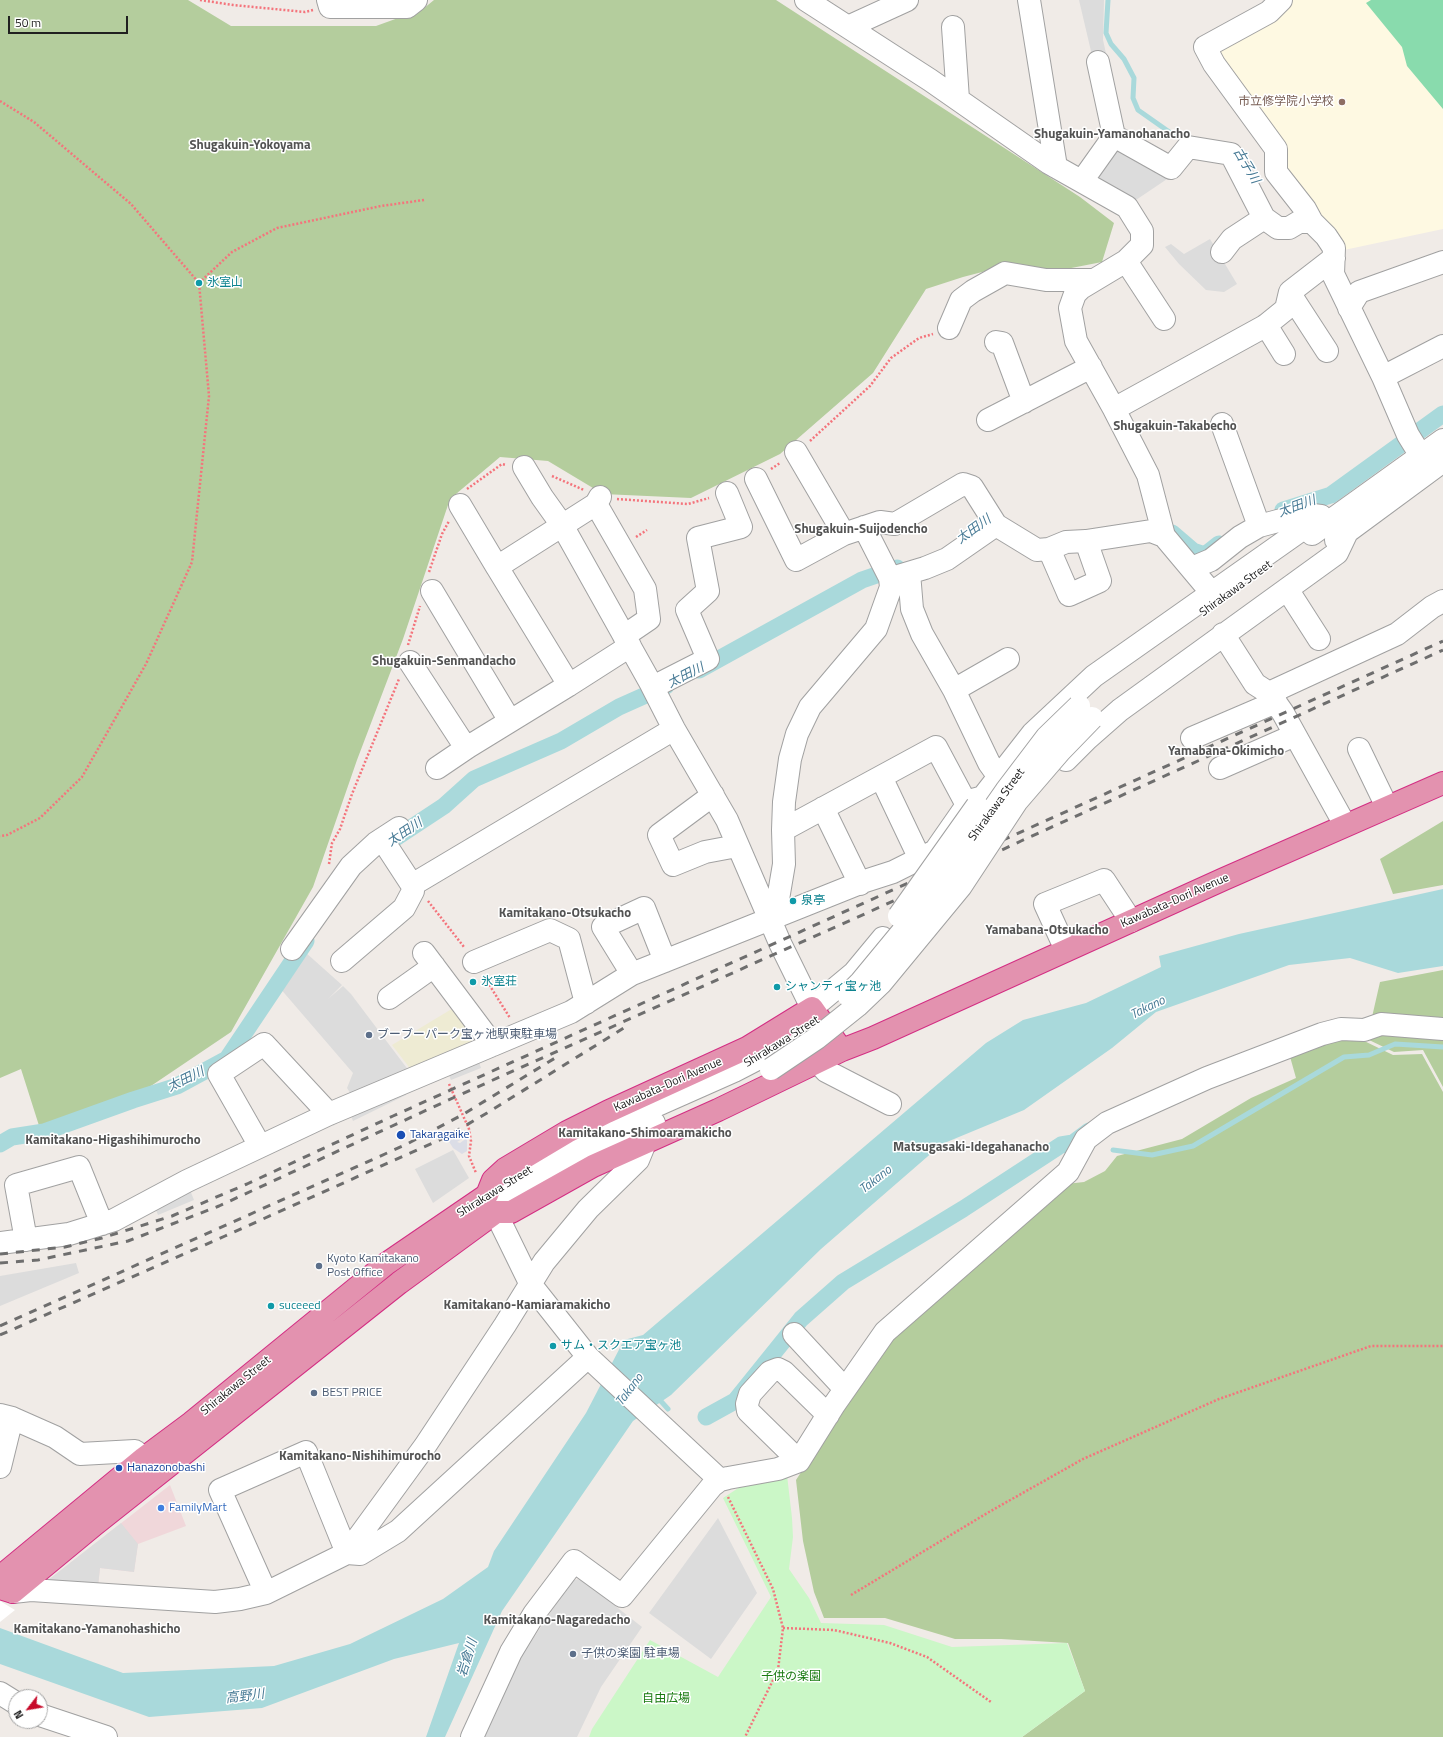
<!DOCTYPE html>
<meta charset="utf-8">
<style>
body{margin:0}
#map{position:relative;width:1443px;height:1737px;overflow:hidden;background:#f0ebe7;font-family:"Titillium Web",sans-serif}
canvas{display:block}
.north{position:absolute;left:8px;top:1689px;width:40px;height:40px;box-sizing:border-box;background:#fff;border:1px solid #a6a6a6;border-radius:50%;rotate:239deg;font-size:11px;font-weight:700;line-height:16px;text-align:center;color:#202020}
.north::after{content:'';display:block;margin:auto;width:14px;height:18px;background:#c70929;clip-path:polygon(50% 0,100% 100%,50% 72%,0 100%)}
.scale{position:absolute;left:8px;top:16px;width:120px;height:18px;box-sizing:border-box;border:2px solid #202020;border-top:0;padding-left:5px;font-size:12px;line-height:14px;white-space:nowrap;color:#202020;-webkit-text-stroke:3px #fff;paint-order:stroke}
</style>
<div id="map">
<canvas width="1443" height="1737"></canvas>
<div class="north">N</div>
<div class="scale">50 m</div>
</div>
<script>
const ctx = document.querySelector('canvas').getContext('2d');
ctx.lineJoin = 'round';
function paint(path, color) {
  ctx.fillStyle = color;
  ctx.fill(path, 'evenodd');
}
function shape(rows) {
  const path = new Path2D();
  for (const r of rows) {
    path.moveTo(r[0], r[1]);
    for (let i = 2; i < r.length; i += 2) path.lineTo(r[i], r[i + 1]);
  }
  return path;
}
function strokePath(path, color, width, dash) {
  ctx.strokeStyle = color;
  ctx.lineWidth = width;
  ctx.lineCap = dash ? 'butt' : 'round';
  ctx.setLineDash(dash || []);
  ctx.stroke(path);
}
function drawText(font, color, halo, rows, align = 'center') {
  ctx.font = font + ' "Titillium Web","Noto Sans JP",sans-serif';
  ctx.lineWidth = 3;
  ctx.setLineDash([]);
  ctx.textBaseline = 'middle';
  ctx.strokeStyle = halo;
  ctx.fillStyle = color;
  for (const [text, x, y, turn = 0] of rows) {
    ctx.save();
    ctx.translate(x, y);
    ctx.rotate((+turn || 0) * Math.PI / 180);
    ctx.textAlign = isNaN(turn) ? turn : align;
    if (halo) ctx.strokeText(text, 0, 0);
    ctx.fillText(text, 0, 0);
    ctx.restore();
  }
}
paint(shape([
 [170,1485,186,1526,138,1544,134,1572,100,1568,98,1586,47,1581]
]), '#f0d7da');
paint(shape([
 [1286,0,1443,0,1443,229,1344,250,1284,182,1205,49]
]), '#fef9e2');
paint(shape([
 [455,1007,474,1036,470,1048,412,1071,392,1045]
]), '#eeebd3');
paint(shape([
 [0,0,188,0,231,26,376,26,423,9,434,0,776,0,1080,197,1114,223,1102,262,1056,271,1009,265,963,277,926,289,873,373,780,454,691,498,603,494,548,461,500,457,450,499,403,639,357,760,313,887,231,1032,142,1092,42,1135,21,1069,0,1078],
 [1443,821,1443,885,1393,894,1380,859],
 [1443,970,1443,1087,1423,1050,1394,1052,1367,1039,1380,982],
 [1356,1037,1393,1055,1422,1054,1443,1092,1443,1737,1022,1737,1085,1691,1068,1643,1001,1639,955,1639,885,1618,824,1618,814,1592,803,1541,796,1480,880,1351,1066,1184,1084,1182,1105,1171,1117,1156,1182,1139,1251,1098,1296,1078,1289,1053,1318,1041]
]), '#b4cd9d');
paint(shape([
 [787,1475,792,1518,793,1537,789,1569,809,1598,821,1623,884,1625,952,1647,1067,1643,1085,1691,1022,1737,589,1737,592,1729,650,1640,718,1677,771,1597,723,1498,743,1485]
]), '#cbf7c7');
paint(shape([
 [1371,0,1443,0,1443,109,1407,66,1402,47,1366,3]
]), '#89dbad');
paint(shape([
 [1079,0,1104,0,1103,40,1107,58,1094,64],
 [1118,147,1170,177,1133,202,1097,181,1096,173],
 [1210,239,1237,284,1224,292,1206,290,1179,264,1165,247,1171,244,1184,254],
 [305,952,342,985,328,999,343,986,351,994,409,1071,352,1096,347,1088,353,1073,279,987],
 [477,1056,481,1068,451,1080,446,1069],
 [402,1086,406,1095,353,1121,349,1111],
 [453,1150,469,1178,433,1203,415,1169],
 [188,1185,194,1200,158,1215,153,1203],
 [76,1263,79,1273,0,1306,0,1276],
 [718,1518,757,1593,711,1659,649,1613],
 [121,1523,138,1544,134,1572,100,1568,98,1586,47,1581],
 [581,1579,642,1627,601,1687,577,1737,480,1737,505,1681,572,1580]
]), '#dcdcdc');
paint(shape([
 [465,1130,467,1136,457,1142,460,1143,467,1138,467,1151,462,1154,453,1148,448,1140]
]), '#dbdde6');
paint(shape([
 [1443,889,1443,966,1398,973,1350,958,1289,965,1156,1012,1112,1048,1024,1110,942,1144,821,1249,671,1395,633,1421,502,1611,445,1737,426,1737,459,1643,394,1659,262,1708,149,1717,0,1664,0,1628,123,1673,274,1666,350,1644,443,1599,488,1567,494,1551,586,1413,624,1340,643,1335,986,1043,1023,1020,1086,1003,1161,967,1159,956,1239,934]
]), '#a9d9db');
paint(shape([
 [0,1601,15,1610,0,1622]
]), '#fff');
strokePath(shape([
 [1108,0,1106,33,1111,44,1124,59,1134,78,1133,98,1138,110,1175,136,1190,138],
 [1113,1150,1152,1155,1193,1146,1344,1057,1369,1055,1395,1044,1443,1047],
 [658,1398,668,1409]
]), '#a9d9db', 5);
strokePath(shape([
 [1283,510,1331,495,1443,414],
 [1172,533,1193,551,1205,555,1219,544],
 [699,670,862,580,897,568],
 [391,841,444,806,474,779,561,741,619,707,666,686],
 [0,1144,12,1137,44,1132,133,1100,177,1086,227,1059,306,941],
 [706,1417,735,1401,801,1319,843,1282,963,1209,1061,1145,1073,1143,1089,1131]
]), '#a9d9db', 17);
const minor = shape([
 [328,0,330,7,407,7,416,0],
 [806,0,930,80,1049,163,1127,207,1142,231,1142,245,1126,261,1081,288,1075,294,1070,308,1076,341,1114,409,1148,475,1164,536,1211,592],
 [1029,0,1056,167],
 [1281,0,1269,12,1205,47,1214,64,1276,149,1276,172,1305,209,1312,222],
 [848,27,907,0],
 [953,27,958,99],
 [1114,136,1171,168,1188,147,1231,154,1264,218,1278,228,1289,228,1299,222,1312,222,1326,236,1334,248,1333,274,1383,377,1408,435,1421,456],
 [1082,181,1114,136,1098,62],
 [1222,252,1232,239,1264,218],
 [1126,261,1164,319],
 [1290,294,1327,351],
 [1349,308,1359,292,1443,262],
 [1266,325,1284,354],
 [949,328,961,300,973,291,1005,273,1046,280,1094,280],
 [996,342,1002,343,1024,402],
 [1383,377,1443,346],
 [1114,409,1265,326,1286,309,1290,292,1334,258],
 [988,420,1091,367],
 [1222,424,1259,526],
 [796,452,844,534,880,522,895,524,963,484,972,487,996,525,1037,550,1049,549,1066,542,1086,541,1151,531,1164,536],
 [524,467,542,497,562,525,651,684,674,729,727,820,780,943,812,1008,854,973,883,938],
 [756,479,796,560,844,534],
 [600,497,596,504,645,589,649,619,624,636],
 [596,504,497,567,569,685,630,646],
 [460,505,497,567],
 [1312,534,1443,440],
 [1336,540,1443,461],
 [1049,549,1069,595,1100,581,1086,541],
 [1192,568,1211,560,1240,537,1259,526,1304,514,1321,516],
 [909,573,912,609,922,634,954,690,989,763,999,777,1010,786],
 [895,577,925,568,947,559,996,525],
 [1287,589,1319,639],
 [432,591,510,721],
 [1223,634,1255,684,1269,693,1283,713,1345,825],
 [410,662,466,748],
 [653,687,708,659,687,610,708,591,698,538,741,527,727,493],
 [954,690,1008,659],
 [1269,693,1397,634,1432,607,1443,601],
 [1192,738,1276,702],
 [1359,749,1387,807],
 [1066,760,1087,739,1120,710,1337,553,1347,532],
 [437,768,468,747,569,685],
 [1220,768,1295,735],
 [881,777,920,859],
 [713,795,659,835,673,865,705,852,737,846],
 [823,808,860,884],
 [783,830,936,747,967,805],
 [382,839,412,885,674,729],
 [775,917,865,881,893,872,935,851,967,805,972,800,983,797,1033,733,1094,676,1321,516],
 [292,949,351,866,376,843,399,828],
 [1066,950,1045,904,1104,880,1131,921],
 [424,953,493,1045],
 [342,961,404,908,413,891,412,885],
 [474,962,550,930,569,939,586,1003],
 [632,974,603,927,644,908,665,961],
 [389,998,434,966],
 [818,1062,826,1071,890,1104],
 [260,1146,219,1074,264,1044,329,1114],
 [498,1211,506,1203,570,1164,654,1123],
 [26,1240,16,1185,79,1167,102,1224],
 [0,1243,69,1234,114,1220,187,1181,329,1114,571,1012,632,974,775,917,784,864,783,830,784,802,790,759,797,734,810,707,876,629,891,587,890,578,864,527],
 [794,1334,845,1389],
 [588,1357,720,1480],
 [0,1415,12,1418,55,1437,80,1454,135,1451,158,1470],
 [799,1461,748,1411,747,1404,750,1394,770,1372,778,1369,784,1372,828,1415],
 [0,1467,12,1418],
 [13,1592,31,1590,215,1602,240,1599,266,1593,347,1553,425,1446,505,1325,544,1262,588,1209,638,1160,645,1143],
 [266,1593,220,1490,306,1452,347,1553,360,1554,398,1531,588,1357,531,1285,487,1195,537,1166,619,1122,734,1071,763,1056],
 [0,1693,16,1703],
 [40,1715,106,1737],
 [472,1737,511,1652,534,1614,574,1561,622,1596,712,1486,720,1480,728,1478,778,1469,799,1461,834,1405,885,1332,1068,1172,1086,1139,1107,1123,1207,1078,1322,1034,1341,1029,1364,1030,1381,1024,1443,1029]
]);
const highway = shape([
 [0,1577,144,1458,191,1423,386,1264,487,1195,493,1180,505,1169,567,1132,607,1112,747,1048,812,1008,838,1045],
 [0,1588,13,1592,94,1525,399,1283,496,1212,511,1212,593,1166,718,1110,842,1050,873,1038,1224,879,1443,783]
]);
strokePath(minor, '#a1a1a1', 24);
strokePath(highway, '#d32e83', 24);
strokePath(shape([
 [200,0,233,5,305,12,313,10],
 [0,101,34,122,131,204,199,283,209,396,192,562,146,664,82,777,40,818,7,835,0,836],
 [199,283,232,252,277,228,381,206,424,200],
 [810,441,870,386,891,358,919,338,933,334],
 [771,469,780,463],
 [552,476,584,490],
 [467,489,502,464,506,465],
 [617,499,688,504,709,498],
 [636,537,647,530],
 [429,572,442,534,449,521],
 [408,645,420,606],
 [329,864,332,843,340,829,352,794,399,679],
 [428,901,464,947],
 [485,978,510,1018],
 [449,1084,469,1129,471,1141,469,1156,476,1173],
 [728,1497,773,1589,783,1628,778,1670,745,1737],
 [851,1595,989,1512,1083,1459,1219,1399,1371,1346,1443,1346],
 [783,1628,834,1630,890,1643,927,1657,991,1702]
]), '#f4747c', 2.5, [2, 2]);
strokePath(minor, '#fff', 22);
strokePath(highway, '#e392af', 22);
strokePath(shape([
 [0,1254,65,1247,102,1238,172,1216,247,1184,393,1116,1443,641],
 [0,1263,38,1260,128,1241,219,1206,455,1097,898,899,1021,841,1443,650],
 [0,1326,405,1145,462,1115,560,1055],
 [0,1335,225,1236,446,1137,487,1113,627,1026]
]), '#6e6e6e', 3, [8, 8]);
const minorBridge = shape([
 [899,916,977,806],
 [848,995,861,982,937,890,1006,791,1047,737,1079,706],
 [771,1069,817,1038,857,1006,881,983,961,886,1017,801,1060,751,1092,718]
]);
strokePath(minorBridge, '#a1a1a1', 24, []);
strokePath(minorBridge, '#fff', 22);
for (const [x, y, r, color] of [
 [1342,102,4,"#8d6e63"],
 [199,283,4,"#0f9aa8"],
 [793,901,4,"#0f9aa8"],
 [473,982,4,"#0f9aa8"],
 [777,987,4,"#0f9aa8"],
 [369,1035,4,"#5c6f8a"],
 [401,1135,5,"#1a4fb4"],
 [319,1266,4,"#5c6f8a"],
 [271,1306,4,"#0f9aa8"],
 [553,1346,4,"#0f9aa8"],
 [314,1393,4,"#5c6f8a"],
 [119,1468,4,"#1a4fb4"],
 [161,1508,4,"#3f7fe0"],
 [573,1654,4,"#5c6f8a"]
]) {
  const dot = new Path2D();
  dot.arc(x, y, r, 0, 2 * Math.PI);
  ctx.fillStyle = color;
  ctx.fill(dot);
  strokePath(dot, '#fff', 1.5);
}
drawText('12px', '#785e54', '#fff', [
 ["市立修学院小学校",1334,102]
], 'right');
drawText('12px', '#0d838f', '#fff', [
 ["氷室山",207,283],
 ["泉亭",801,901],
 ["氷室荘",481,982],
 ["シャンティ宝ヶ池",785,987],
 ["suceeed",279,1306],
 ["サム・スクエア宝ヶ池",561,1346]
], 'left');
drawText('12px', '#202020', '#fff', [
 ["Shirakawa Street",1236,589,-36],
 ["Shirakawa Street",997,805,-54],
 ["Kawabata-Dori Avenue",1175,901,-24],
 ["Shirakawa Street",782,1042,-32],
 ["Kawabata-Dori Avenue",668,1085,-24],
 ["Shirakawa Street",495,1192,-32],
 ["Shirakawa Street",236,1386,-39]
]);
drawText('12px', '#4e5e75', '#fff', [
 ["ブーブーパーク宝ヶ池駅東駐車場",377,1035],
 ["Kyoto Kamitakano",327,1259],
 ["Post Office",327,1273],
 ["BEST PRICE",322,1393],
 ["子供の楽園 駐車場",581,1654]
], 'left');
drawText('12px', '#164399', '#fff', [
 ["Takaragaike",410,1135],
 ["Hanazonobashi",127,1468]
], 'left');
drawText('12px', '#366cbe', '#fff', [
 ["FamilyMart",169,1508]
], 'left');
drawText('12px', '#1a7b11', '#fff', [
 ["子供の楽園",791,1677],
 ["自由広場",666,1699]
]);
drawText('bold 13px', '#535353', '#fff', [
 ["Shugakuin-Yamanohanacho",1112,135],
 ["Shugakuin-Yokoyama",250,146],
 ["Shugakuin-Takabecho",1175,427],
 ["Shugakuin-Suijodencho",861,530],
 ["Shugakuin-Senmandacho",444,662],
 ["Yamabana-Okimicho",1226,752],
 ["Kamitakano-Otsukacho",565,914],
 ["Yamabana-Otsukacho",1047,931],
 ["Kamitakano-Shimoaramakicho",645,1134],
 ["Kamitakano-Higashihimurocho",113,1141],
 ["Matsugasaki-Idegahanacho",971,1148],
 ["Kamitakano-Kamiaramakicho",527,1306],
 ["Kamitakano-Nishihimurocho",360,1457],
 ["Kamitakano-Nagaredacho",557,1621],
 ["Kamitakano-Yamanohashicho",97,1630]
]);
drawText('italic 13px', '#477a95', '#fff', [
 ["古子川",1246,166,59],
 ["太田川",1297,507,-20],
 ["太田川",974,530,-36],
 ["太田川",686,676,-27],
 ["太田川",405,833,-34],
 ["Takano",1148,1008,-26],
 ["太田川",186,1080,-26],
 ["Takano",876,1180,-38],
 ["Takano",630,1390,-53],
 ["岩倉川",468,1658,-73],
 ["高野川",245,1697,-7]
]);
</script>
